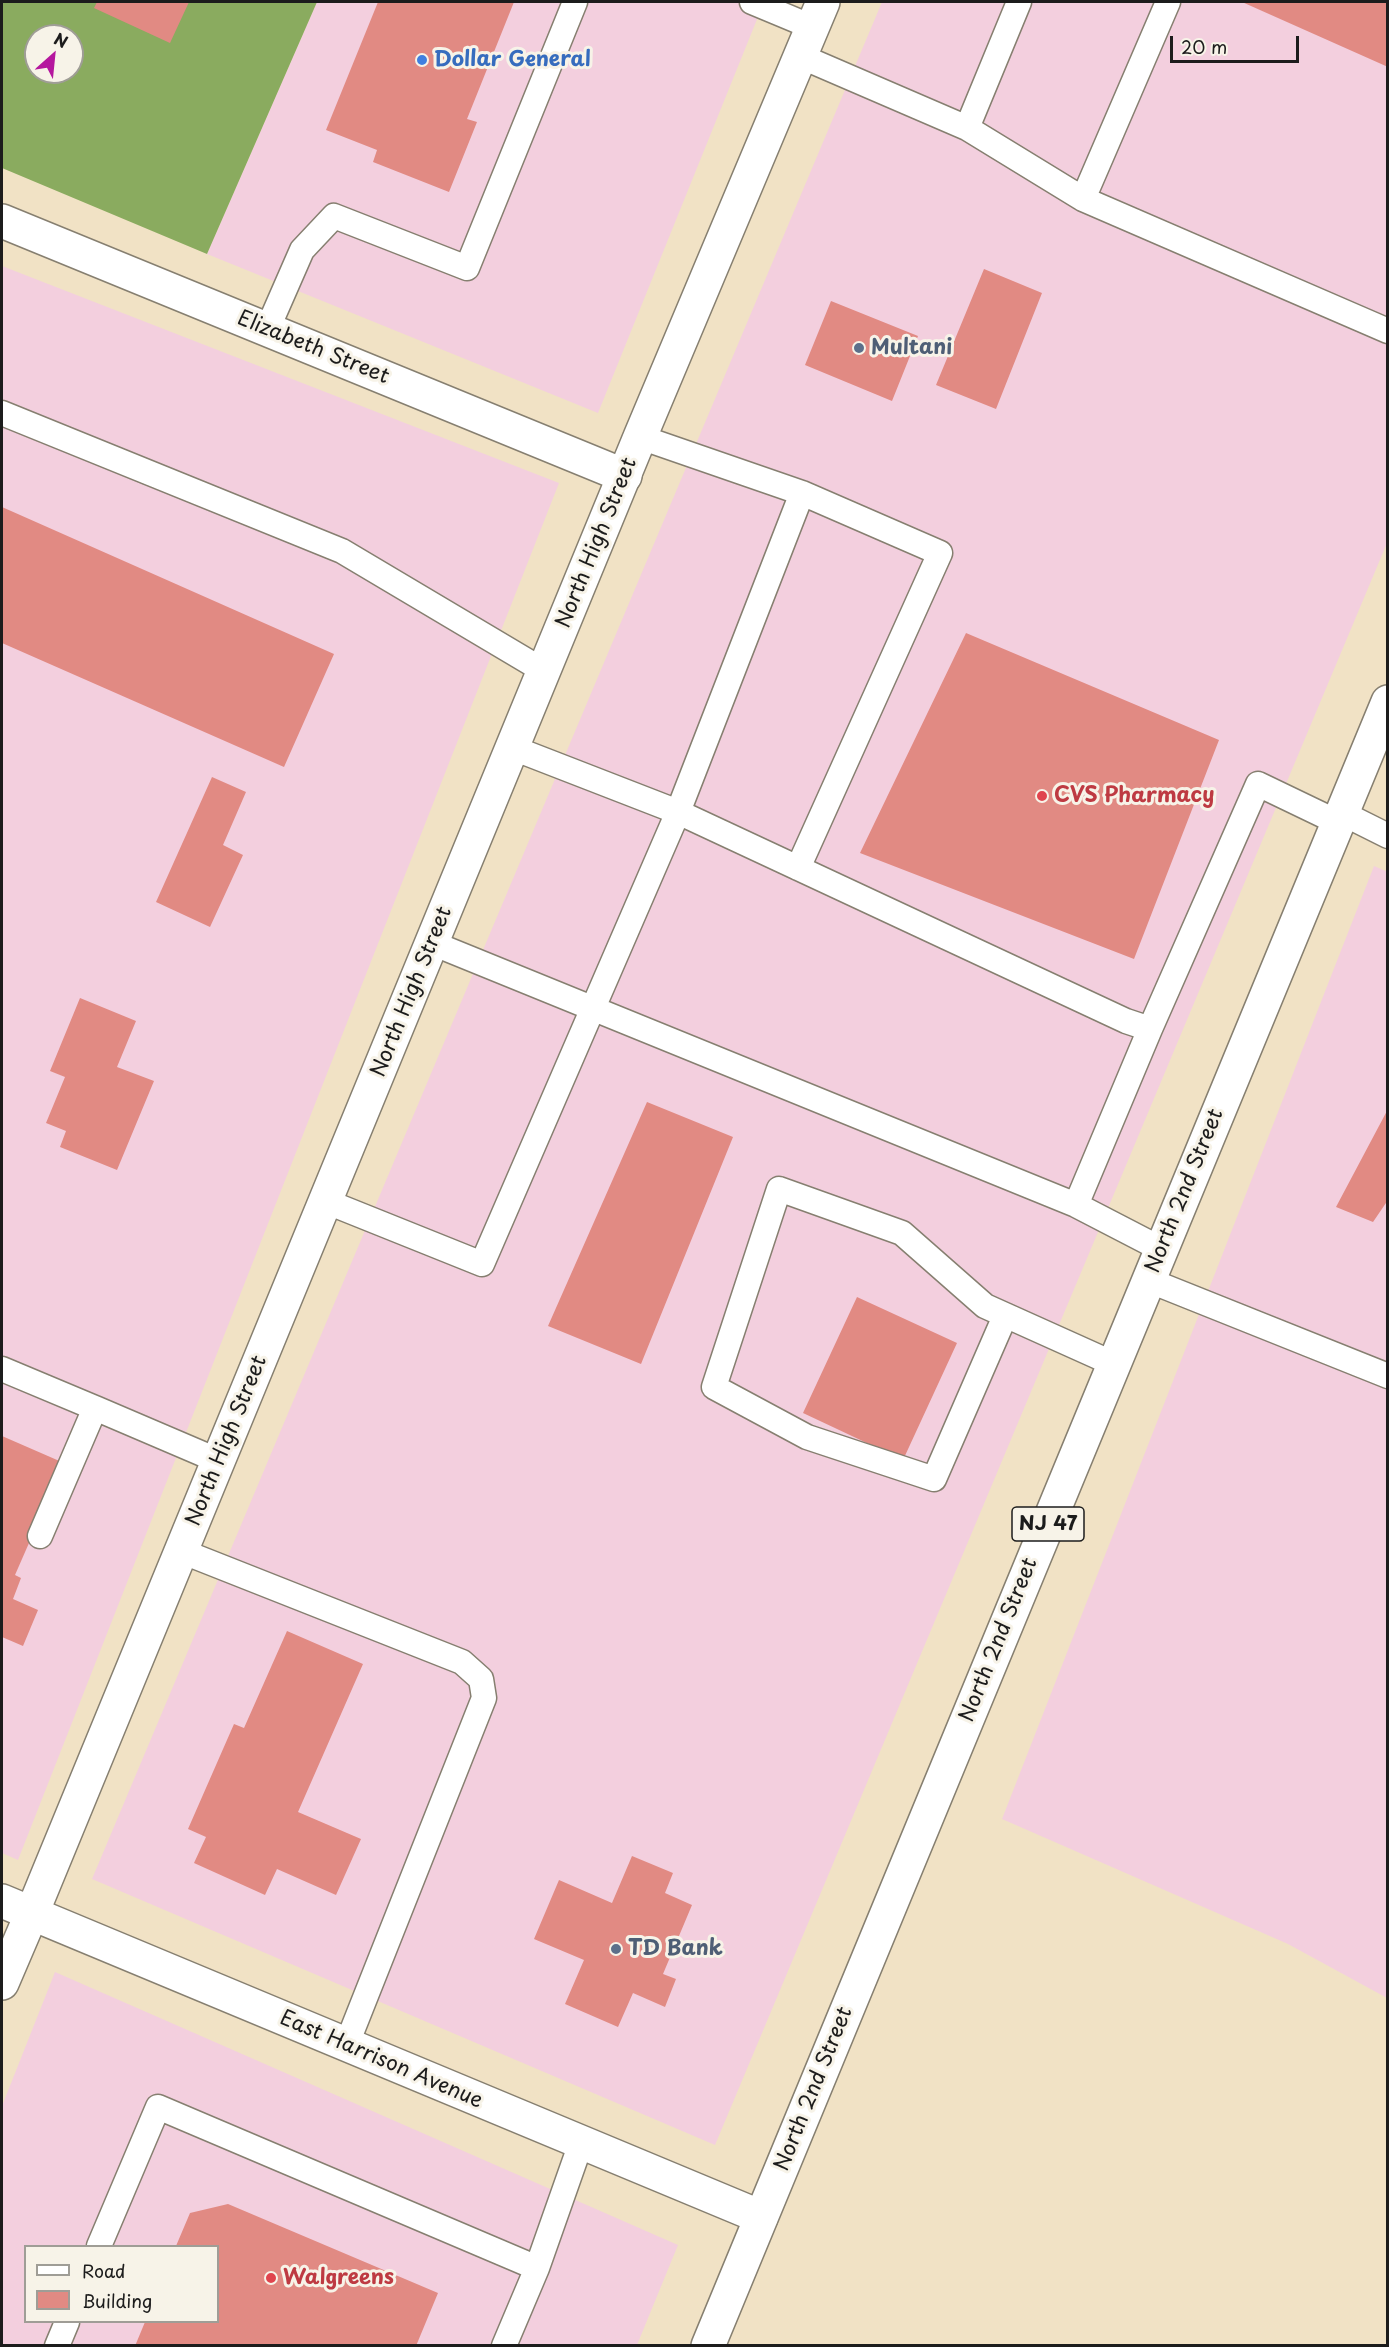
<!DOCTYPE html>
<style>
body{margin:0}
#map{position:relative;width:1389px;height:2347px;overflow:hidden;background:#f1e2c5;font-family:"Playpen Sans",sans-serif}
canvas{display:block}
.frame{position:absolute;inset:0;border:3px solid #1c1c1c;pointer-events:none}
.legend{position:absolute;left:24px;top:2245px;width:195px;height:78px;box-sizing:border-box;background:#f7f3e8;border:2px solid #9f9d96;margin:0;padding:8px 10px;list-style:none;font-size:18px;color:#1c1c1c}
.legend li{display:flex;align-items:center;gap:12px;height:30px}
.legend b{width:30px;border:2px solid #9f9d96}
.north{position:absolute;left:24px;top:24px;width:60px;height:60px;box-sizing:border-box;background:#f7f3e8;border:2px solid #9f9d96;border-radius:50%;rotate:27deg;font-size:16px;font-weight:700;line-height:24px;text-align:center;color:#1c1c1c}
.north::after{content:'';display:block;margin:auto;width:21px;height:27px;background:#b5179e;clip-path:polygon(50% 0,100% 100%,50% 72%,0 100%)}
.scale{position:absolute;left:1170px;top:36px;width:129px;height:27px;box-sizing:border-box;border:3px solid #1c1c1c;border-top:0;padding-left:8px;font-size:18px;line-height:21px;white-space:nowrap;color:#1c1c1c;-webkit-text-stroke:4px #f7f3e8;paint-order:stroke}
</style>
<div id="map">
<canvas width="1389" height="2347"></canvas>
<div class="frame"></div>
<ul class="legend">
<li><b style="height:8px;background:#fff"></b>Road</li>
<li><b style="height:16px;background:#e18a83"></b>Building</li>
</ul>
<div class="north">N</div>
<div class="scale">20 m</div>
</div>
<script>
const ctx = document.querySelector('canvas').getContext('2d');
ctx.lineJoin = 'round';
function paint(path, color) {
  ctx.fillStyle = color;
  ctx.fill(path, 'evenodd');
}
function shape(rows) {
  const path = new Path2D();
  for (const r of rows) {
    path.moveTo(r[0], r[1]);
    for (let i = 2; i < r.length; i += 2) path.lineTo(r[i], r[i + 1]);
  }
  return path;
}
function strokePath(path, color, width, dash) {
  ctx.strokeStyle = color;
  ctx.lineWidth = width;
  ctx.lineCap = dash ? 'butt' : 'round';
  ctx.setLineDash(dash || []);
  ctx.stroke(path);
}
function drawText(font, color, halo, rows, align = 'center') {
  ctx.font = font + ' "Playpen Sans",sans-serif';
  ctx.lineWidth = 6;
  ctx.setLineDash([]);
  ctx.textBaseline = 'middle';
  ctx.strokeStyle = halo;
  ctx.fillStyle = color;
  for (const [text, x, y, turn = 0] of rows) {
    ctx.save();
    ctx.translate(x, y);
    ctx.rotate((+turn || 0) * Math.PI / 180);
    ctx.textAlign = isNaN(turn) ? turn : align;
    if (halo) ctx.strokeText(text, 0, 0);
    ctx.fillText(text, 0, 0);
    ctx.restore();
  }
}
paint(shape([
 [317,2,764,2,598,413,207,254],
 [882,2,1387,2,1387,543,715,2145,92,1879],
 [2,266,559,483,18,1860,2,1853],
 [1374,866,1388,872,1387,1998,1288,1944,1002,1819],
 [55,1972,678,2245,637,2345,2,2345,2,2106],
 [26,2246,218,2246,218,2322,26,2322]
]), '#f3cfde');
paint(shape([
 [2,2,317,2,207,254,2,168],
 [36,36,72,36,72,72,36,72]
]), '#8aab5f');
paint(shape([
 [97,2,189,2,170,43,94,8],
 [378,2,514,2,467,119,477,122,449,192,373,162,377,150,326,130],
 [1242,2,1388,2,1388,67],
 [984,269,1042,293,996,409,936,385],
 [831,301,918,336,892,401,805,365],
 [2,507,334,654,284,767,2,643],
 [966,633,1219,740,1134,959,860,853],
 [212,777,246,792,223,845,243,855,210,927,156,902],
 [80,998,136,1021,117,1067,154,1081,117,1170,60,1147,66,1131,46,1123,65,1077,50,1071],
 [647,1102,733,1137,641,1364,548,1326],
 [1388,1109,1388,1200,1373,1222,1336,1207],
 [857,1297,957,1343,903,1460,803,1413],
 [2,1436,64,1463,15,1575,21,1578,13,1599,38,1610,23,1646,2,1637],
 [287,1631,363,1664,298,1812,361,1839,336,1895,277,1869,265,1895,194,1863,206,1837,188,1829,234,1724,244,1728],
 [632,1856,673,1873,665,1893,692,1905,663,1974,676,1979,665,2007,633,1993,618,2027,565,2004,584,1960,534,1939,559,1880,612,1903],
 [228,2204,438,2293,416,2346,135,2346,145,2322,218,2322,218,2246,176,2246,190,2213]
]), '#e18a83');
const lane = shape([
 [752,2,812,27],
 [800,56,967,128,1083,199,1388,331],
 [967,128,1019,2],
 [1083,199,1168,2],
 [267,330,302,250,334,216,467,268,575,2],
 [2,413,342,551,544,671],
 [640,437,802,493],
 [513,748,678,812,802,493,940,553,798,868],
 [1342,813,1388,836],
 [432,943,1076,1205,1161,1249],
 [325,1201,482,1264,678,812,1126,1021,1150,1029],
 [1076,1205,1150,1029,1258,784,1337,822],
 [1148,1280,1388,1376],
 [1005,1316,934,1479,807,1437,714,1387,779,1189,902,1233,985,1306,1114,1364],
 [2,1369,95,1408,40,1536],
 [95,1408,219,1461],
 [181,1551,462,1662,481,1679,484,1698,346,2046],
 [99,2246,158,2107,537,2268],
 [57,2346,67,2322],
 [504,2346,537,2268,581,2143]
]);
const street = shape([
 [2,221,625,476],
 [2,1901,761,2217]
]);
const secondary = shape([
 [2,1983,32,1913,640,437,823,2]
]);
const primary = shape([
 [708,2346,1388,702]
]);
strokePath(lane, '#867f70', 27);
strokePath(street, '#867f70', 36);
strokePath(secondary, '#867f70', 36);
strokePath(primary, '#867f70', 36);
strokePath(lane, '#fff', 24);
strokePath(street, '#fff', 33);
strokePath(secondary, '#fff', 33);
strokePath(primary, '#fff', 33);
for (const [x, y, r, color] of [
 [422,60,6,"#3f7fe0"],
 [859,348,6,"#5c6f8a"],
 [1042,796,6,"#e0444e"],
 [616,1949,6,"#5c6f8a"],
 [271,2278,6,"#e0444e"]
]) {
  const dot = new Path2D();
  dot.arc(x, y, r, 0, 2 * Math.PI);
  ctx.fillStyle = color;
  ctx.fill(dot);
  strokePath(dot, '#f7f3e8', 2);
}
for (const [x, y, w] of [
 [1048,1524,72]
]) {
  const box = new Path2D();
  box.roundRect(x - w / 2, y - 17, w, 34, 4.5);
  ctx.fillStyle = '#f7f3e8';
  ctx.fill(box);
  strokePath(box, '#1c1c1c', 1.5);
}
drawText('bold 20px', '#1c1c1c', null, [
 ["NJ 47",1048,1524]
]);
drawText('bold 21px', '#366cbe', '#f7f3e8', [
 ["Dollar General",434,60]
], 'left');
drawText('21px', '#1c1c1c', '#f7f3e8', [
 ["Elizabeth Street",313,348,22],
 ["North High Street",597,543,-68],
 ["North High Street",412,992,-68],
 ["North 2nd Street",1185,1191,-68],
 ["North High Street",227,1441,-68],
 ["North 2nd Street",999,1640,-68],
 ["East Harrison Avenue",381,2060,23],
 ["North 2nd Street",814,2089,-68]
]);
drawText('bold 21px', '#4e5e75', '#f7f3e8', [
 ["Multani",871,348],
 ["TD Bank",628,1949]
], 'left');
drawText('bold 21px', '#be3a42', '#f7f3e8', [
 ["CVS Pharmacy",1054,796],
 ["Walgreens",283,2278]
], 'left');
</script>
